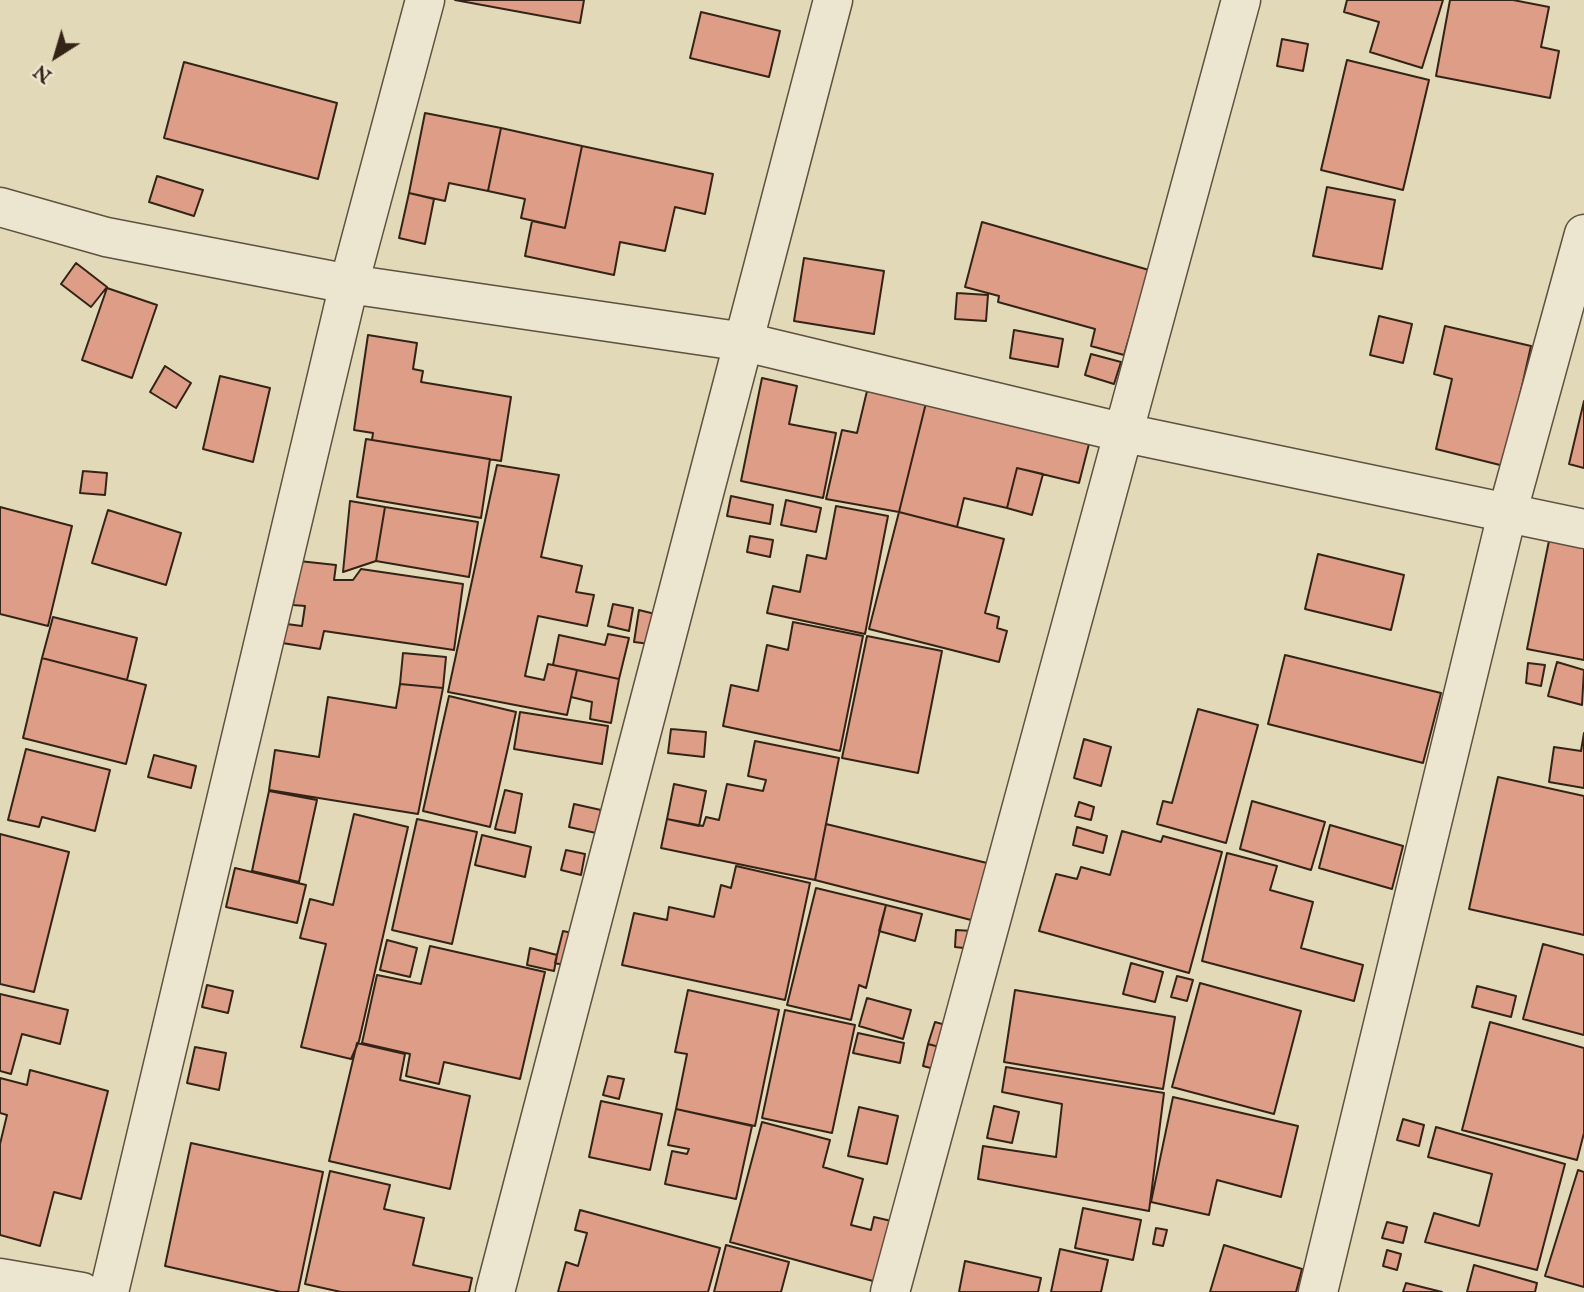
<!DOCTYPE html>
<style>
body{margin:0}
#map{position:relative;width:1584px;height:1292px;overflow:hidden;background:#e1d9b7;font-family:"IM FELL English",serif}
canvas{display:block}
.north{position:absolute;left:21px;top:21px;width:70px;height:70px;-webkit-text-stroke:5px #ece6d0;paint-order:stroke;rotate:217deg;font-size:19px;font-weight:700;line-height:28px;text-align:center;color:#342417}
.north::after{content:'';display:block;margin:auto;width:24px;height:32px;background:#342417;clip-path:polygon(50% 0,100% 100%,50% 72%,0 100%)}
</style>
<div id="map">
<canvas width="1584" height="1292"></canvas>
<div class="north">N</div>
</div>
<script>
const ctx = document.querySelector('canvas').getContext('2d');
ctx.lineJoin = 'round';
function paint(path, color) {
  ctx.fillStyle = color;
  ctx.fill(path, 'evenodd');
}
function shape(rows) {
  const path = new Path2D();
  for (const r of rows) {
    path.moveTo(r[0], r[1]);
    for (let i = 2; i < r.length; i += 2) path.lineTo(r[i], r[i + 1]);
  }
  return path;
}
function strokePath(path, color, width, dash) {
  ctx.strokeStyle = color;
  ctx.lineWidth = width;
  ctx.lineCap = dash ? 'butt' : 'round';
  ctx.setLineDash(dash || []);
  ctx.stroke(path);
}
const building = shape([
 [455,0,584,0,580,23,455,0],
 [1347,0,1443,0,1422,68,1370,52,1379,22,1344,12,1347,0],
 [1450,0,1513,0,1549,7,1541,47,1559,51,1550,98,1436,76,1450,0],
 [701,12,780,31,769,77,690,58,701,12],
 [1282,39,1308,44,1303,71,1277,66,1282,39],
 [1347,60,1429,80,1403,190,1321,170,1347,60],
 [184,62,337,103,318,179,164,138,184,62],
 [425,113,501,128,488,191,449,183,445,201,409,193,425,113],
 [501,128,582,146,565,228,521,218,525,199,488,191,501,128],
 [582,146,713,174,705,214,675,207,665,251,620,242,614,275,525,256,532,221,565,228,582,146],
 [157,176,203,190,194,216,149,202,157,176],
 [1327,187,1395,200,1382,269,1313,256,1327,187],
 [409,193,434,199,425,244,399,238,409,193],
 [982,222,1149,270,1124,355,1091,346,1095,329,998,302,999,296,965,287,982,222],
 [804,258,884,271,874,334,794,321,804,258],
 [76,263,107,287,91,307,61,284,76,263],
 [107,288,157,305,132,378,82,360,107,288],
 [957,293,988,295,986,321,955,319,957,293],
 [1379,316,1412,324,1403,363,1370,355,1379,316],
 [1445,326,1531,346,1504,466,1436,449,1452,379,1434,374,1445,326],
 [1014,330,1063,339,1058,367,1010,358,1014,330],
 [368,335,417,343,413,369,423,371,421,382,511,397,501,461,372,440,373,433,354,430,368,335],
 [1091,354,1121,362,1114,384,1085,375,1091,354],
 [165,366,191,383,176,408,150,392,165,366],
 [220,376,270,388,253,462,203,449,220,376],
 [762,378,797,386,789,424,836,433,823,498,741,481,762,378],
 [867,391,926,403,899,512,826,499,842,430,857,433,867,391],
 [1584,401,1584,468,1569,464,1584,401],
 [926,403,1089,444,1079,483,1017,468,1007,508,964,498,957,527,899,512,926,403],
 [366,439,490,459,481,518,357,497,366,439],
 [497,465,559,475,541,557,582,566,576,592,594,595,587,626,538,616,525,676,544,680,548,664,577,670,567,715,448,692,497,465],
 [1017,468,1043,474,1032,515,1007,508,1017,468],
 [83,471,107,473,105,495,80,493,83,471],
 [731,496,773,505,770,524,727,516,731,496],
 [786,500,821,508,816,532,781,525,786,500],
 [350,501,385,507,376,561,343,572,350,501],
 [836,506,888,516,865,634,767,613,773,586,800,592,807,555,826,559,836,506],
 [0,507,72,526,48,626,0,614,0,507],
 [385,507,478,522,469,577,376,561,385,507],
 [108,510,181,533,166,585,92,563,108,510],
 [899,512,1004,539,985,613,999,617,997,628,1007,631,999,662,869,629,899,512],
 [1551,531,1584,538,1584,660,1527,649,1551,531],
 [750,536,773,540,770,557,747,552,750,536],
 [1318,554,1404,575,1391,630,1305,609,1318,554],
 [299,561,336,565,334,580,353,580,361,569,463,584,454,650,324,631,320,649,276,642,279,623,302,626,305,606,293,605,299,561],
 [613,604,633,608,629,631,608,626,613,604],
 [639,610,655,614,650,644,634,642,639,610],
 [53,617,137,638,127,680,42,658,53,617],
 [793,622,863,636,840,751,723,726,731,685,758,691,767,645,788,650,793,622],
 [608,634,629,638,619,679,553,665,559,635,605,645,608,634],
 [867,636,942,651,918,773,842,758,867,636],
 [403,653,446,657,443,688,400,684,403,653],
 [1285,655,1441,693,1423,763,1268,724,1285,655],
 [42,658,146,685,126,764,23,738,42,658],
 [1557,662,1584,670,1582,705,1548,696,1557,662],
 [1528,663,1545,665,1541,686,1526,683,1528,663],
 [577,670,619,679,611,723,590,719,592,702,571,697,577,670],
 [400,684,443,688,418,814,269,790,275,750,319,757,328,697,396,708,400,684],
 [449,696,516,712,490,827,423,811,449,696],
 [1198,709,1258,725,1226,843,1157,824,1163,801,1172,803,1198,709],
 [520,712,608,726,602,764,514,749,520,712],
 [671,729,706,732,704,757,668,753,671,729],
 [1584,733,1584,788,1549,782,1554,747,1581,751,1584,733],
 [1084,739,1111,747,1101,786,1074,778,1084,739],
 [755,741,839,758,815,880,661,848,667,819,703,826,706,817,719,820,727,784,763,791,766,780,748,776,755,741],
 [26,749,110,770,95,831,42,817,39,827,8,820,26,749],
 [154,755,196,766,191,788,148,777,154,755],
 [1498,777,1584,796,1584,935,1469,909,1498,777],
 [674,784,706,791,699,826,667,819,674,784],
 [505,790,522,794,515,833,495,829,505,790],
 [269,791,317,800,299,882,252,871,269,791],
 [1252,801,1325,822,1311,870,1240,849,1252,801],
 [1079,802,1094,807,1091,820,1075,816,1079,802],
 [574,804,601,810,596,833,569,827,574,804],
 [354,814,408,827,359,1041,351,1059,301,1047,326,944,300,938,310,899,333,905,354,814],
 [417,819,477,832,452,944,392,930,417,819],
 [826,824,987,863,975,921,815,880,826,824],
 [1330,825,1403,846,1392,889,1319,868,1330,825],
 [1077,827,1107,836,1103,853,1073,845,1077,827],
 [1122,831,1161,842,1163,836,1222,852,1189,973,1039,931,1056,874,1077,879,1081,867,1110,875,1122,831],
 [0,834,69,852,34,992,0,984,0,834],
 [482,835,531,847,525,877,475,865,482,835],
 [566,850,585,854,581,875,561,870,566,850],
 [1227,853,1277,866,1270,890,1313,902,1301,948,1363,965,1354,1001,1202,961,1227,853],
 [736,866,810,883,785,1000,622,965,634,913,667,920,669,907,714,917,721,885,731,888,736,866],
 [235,868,306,885,297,923,226,907,235,868],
 [816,888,886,905,866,988,859,985,851,1020,787,1005,816,888],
 [886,905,922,914,915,941,879,931,886,905],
 [956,930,973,931,972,949,955,947,956,930],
 [563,931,586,936,578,968,555,963,563,931],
 [387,940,417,948,410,977,380,970,387,940],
 [1543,944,1584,955,1584,1035,1523,1019,1543,944],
 [430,946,545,972,520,1079,444,1062,439,1084,406,1076,410,1054,362,1043,377,975,421,984,430,946],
 [530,948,557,955,554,971,527,965,530,948],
 [1131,963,1163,972,1155,1002,1123,994,1131,963],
 [1177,976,1193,980,1187,1001,1171,997,1177,976],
 [1200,983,1301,1011,1274,1114,1172,1087,1200,983],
 [207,985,233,991,228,1013,202,1007,207,985],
 [1477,986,1516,996,1511,1017,1472,1007,1477,986],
 [688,990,779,1010,755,1126,676,1109,687,1054,675,1052,688,990],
 [1015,990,1175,1017,1163,1089,1004,1062,1015,990],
 [0,994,68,1010,60,1044,22,1034,11,1074,0,1071,0,994],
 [867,998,911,1010,903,1039,859,1026,867,998],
 [785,1010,855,1025,832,1133,762,1118,785,1010],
 [935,1022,953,1027,947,1049,928,1044,935,1022],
 [1490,1022,1584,1048,1584,1133,1577,1160,1462,1130,1490,1022],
 [858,1033,904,1043,900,1063,853,1053,858,1033],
 [357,1043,405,1054,400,1080,470,1096,450,1189,329,1161,357,1043],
 [928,1044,947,1049,942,1071,923,1066,928,1044],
 [195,1047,226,1053,219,1090,187,1083,195,1047],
 [1006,1067,1164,1093,1149,1211,978,1179,983,1146,1056,1157,1062,1104,1002,1092,1006,1067],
 [30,1070,108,1091,81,1199,54,1192,40,1246,0,1235,0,1144,7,1115,0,1113,0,1078,27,1085,30,1070],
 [608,1076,624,1079,619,1099,603,1095,608,1076],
 [1173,1097,1298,1126,1281,1197,1217,1180,1209,1215,1151,1202,1173,1097],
 [601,1101,662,1114,650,1170,589,1157,601,1101],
 [994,1106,1019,1112,1012,1143,987,1138,994,1106],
 [859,1107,898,1116,887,1164,848,1156,859,1107],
 [676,1109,752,1126,736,1199,665,1184,672,1151,687,1154,689,1149,668,1145,676,1109],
 [1403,1119,1424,1125,1419,1146,1397,1140,1403,1119],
 [762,1122,830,1140,823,1167,863,1179,851,1225,871,1230,874,1217,900,1223,884,1284,730,1242,762,1122],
 [1436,1127,1565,1164,1537,1270,1425,1242,1434,1213,1479,1226,1492,1174,1428,1157,1436,1127],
 [191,1143,323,1172,298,1292,281,1292,165,1266,191,1143],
 [1578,1170,1584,1172,1584,1287,1545,1276,1578,1170],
 [330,1171,390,1185,384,1209,424,1218,413,1265,472,1278,469,1292,341,1292,305,1284,330,1171],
 [1083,1208,1141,1220,1133,1260,1075,1248,1083,1208],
 [580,1210,720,1248,708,1292,558,1292,566,1262,578,1266,587,1233,575,1230,580,1210],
 [1387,1222,1407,1227,1403,1243,1382,1238,1387,1222],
 [1156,1228,1167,1230,1163,1246,1153,1244,1156,1228],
 [726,1245,789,1262,781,1292,714,1292,726,1245],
 [1224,1245,1302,1269,1296,1292,1210,1292,1224,1245],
 [1060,1249,1108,1260,1101,1292,1051,1292,1060,1249],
 [1387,1250,1401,1254,1397,1270,1383,1266,1387,1250],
 [965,1261,1041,1278,1038,1292,959,1292,965,1261],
 [1474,1265,1537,1283,1535,1292,1467,1292,1474,1265],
 [1406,1283,1442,1292,1403,1292,1406,1283]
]);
paint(building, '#dd9d86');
strokePath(building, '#342417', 2);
const minor = shape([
 [0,207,106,237,349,284,745,342,1125,433,1584,529],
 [0,1278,82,1292],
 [109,1292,349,284,425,0],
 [495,1292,833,0],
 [890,1292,1241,0],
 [1318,1292,1507,514,1584,234]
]);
strokePath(minor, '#5f513f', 41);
strokePath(minor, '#ece6d0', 38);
</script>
